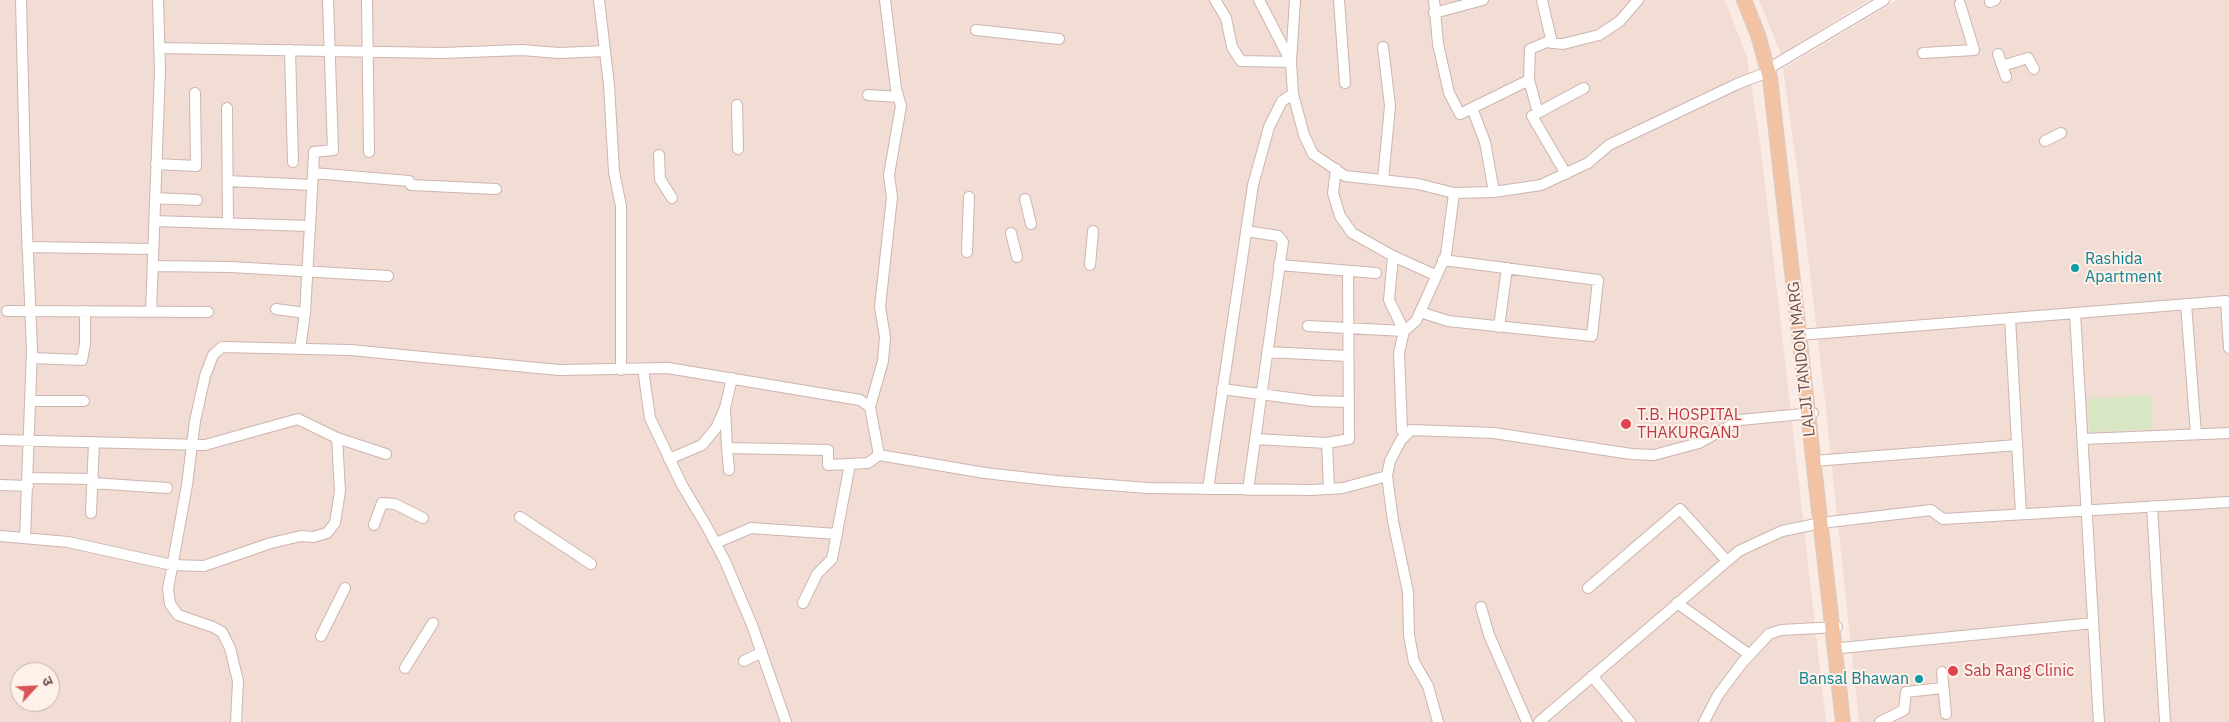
<!DOCTYPE html>
<meta charset="utf-8">
<style>
body{margin:0}
#map{position:relative;width:2229px;height:722px;overflow:hidden;background:#faece4;font-family:"IBM Plex Sans","Noto Sans Devanagari",sans-serif}
canvas{display:block}
.north{position:absolute;left:10px;top:662px;width:50px;height:50px;box-sizing:border-box;background:#fdf1ea;border:1px solid #c5b1ab;border-radius:50%;rotate:65deg;font-size:14px;font-weight:700;line-height:20px;text-align:center;color:#70514c}
.north::after{content:'';display:block;margin:auto;width:18px;height:22px;background:#d95454;clip-path:polygon(50% 0,100% 100%,50% 72%,0 100%)}
</style>
<div id="map">
<canvas width="2229" height="722"></canvas>
<div class="north">उ</div>
</div>
<script>
const ctx = document.querySelector('canvas').getContext('2d');
ctx.lineJoin = 'round';
function paint(path, color) {
  ctx.fillStyle = color;
  ctx.fill(path, 'evenodd');
}
function shape(rows) {
  const path = new Path2D();
  for (const r of rows) {
    path.moveTo(r[0], r[1]);
    for (let i = 2; i < r.length; i += 2) path.lineTo(r[i], r[i + 1]);
  }
  return path;
}
function strokePath(path, color, width, dash) {
  ctx.strokeStyle = color;
  ctx.lineWidth = width;
  ctx.lineCap = dash ? 'butt' : 'round';
  ctx.setLineDash(dash || []);
  ctx.stroke(path);
}
function drawText(font, color, halo, rows, align = 'center') {
  ctx.font = font + ' "IBM Plex Sans",sans-serif';
  ctx.lineWidth = 4;
  ctx.setLineDash([]);
  ctx.textBaseline = 'middle';
  ctx.strokeStyle = halo;
  ctx.fillStyle = color;
  for (const [text, x, y, turn = 0] of rows) {
    ctx.save();
    ctx.translate(x, y);
    ctx.rotate((+turn || 0) * Math.PI / 180);
    ctx.textAlign = isNaN(turn) ? turn : align;
    if (halo) ctx.strokeText(text, 0, 0);
    ctx.fillText(text, 0, 0);
    ctx.restore();
  }
}
paint(shape([
 [0,0,1725,0,1747,57,1761,149,1826,722,0,722],
 [20,672,50,672,50,702,20,702],
 [1759,0,1869,0,1781,54],
 [1897,0,2229,0,2229,722,1859,722,1824,392,1800,190,1783,69]
]), '#f1ddd3');
paint(shape([
 [2151,395,2153,429,2090,432,2087,399]
]), '#d9e6c4');
const minor = shape([
 [21,0,26,207,32,349,25,538],
 [367,0,369,152],
 [599,0,609,85,614,172,621,206,621,370],
 [1215,0,1226,18,1232,47,1241,61,1291,62,1259,0],
 [1295,0,1291,62,1293,94,1304,135,1313,154,1345,176,1418,184,1454,193,1494,192,1541,185,1588,163,1609,145,1737,84,1768,72,1773,66,1884,0],
 [1339,0,1345,83],
 [1434,0,1438,44,1449,93,1460,114,1529,80],
 [1542,0,1552,43],
 [1990,2,1995,0],
 [1434,13,1483,0],
 [976,30,1059,39],
 [1383,47,1390,106,1383,180],
 [159,48,442,53,522,50,559,53,605,51],
 [290,50,293,162],
 [1923,53,1974,50,1960,4],
 [1998,54,2006,77],
 [2002,66,2028,58,2034,69],
 [868,95,898,97],
 [737,105,738,149],
 [227,108,228,223],
 [1472,108,1485,142,1494,192],
 [1538,113,1529,80,1530,49,1547,42,1563,44,1599,35,1620,21,1638,0],
 [2045,141,2061,133],
 [659,155,660,179,672,198],
 [156,164,196,166,195,93],
 [1336,169,1333,193,1340,216,1352,233,1393,256,1435,275],
 [313,173,314,152,333,150,328,0],
 [1566,174,1532,116,1584,88],
 [228,181,312,185],
 [155,198,197,200],
 [1025,199,1031,224],
 [154,221,310,226],
 [1246,231,1278,236,1283,242,1248,490],
 [1011,233,1017,257],
 [27,247,153,249],
 [967,252,969,197],
 [1393,256,1389,300,1404,331],
 [1090,265,1093,231],
 [1279,265,1376,273],
 [153,266,230,267,388,276],
 [2186,304,2196,434],
 [276,309,305,313],
 [7,311,208,312],
 [151,312,160,70,158,0],
 [1420,312,1448,321,1592,336,1598,280,1443,260],
 [2075,313,2099,722],
 [2010,318,2021,514],
 [1308,326,1404,331],
 [1499,327,1507,268],
 [1799,335,2226,301,2229,348],
 [300,349,305,313,313,173,409,181,411,185,496,189],
 [1267,352,1347,356],
 [32,358,82,360,85,344,85,311],
 [643,369,650,418,682,485,707,527,725,561,752,625,786,722],
 [1222,389,1313,401,1349,402],
 [31,401,84,401],
 [870,407,883,361,885,337,880,307,892,197,889,175,901,106,896,89,885,0],
 [725,409,727,448],
 [1405,435,1402,430,1399,353,1404,331,1416,321,1446,255,1454,193],
 [1255,439,1327,443],
 [2083,439,2229,433],
 [0,440,205,445,298,419,337,438,386,454],
 [669,459,702,445,716,428,725,408,732,378],
 [1814,461,2017,445],
 [729,470,727,448,828,450,828,465,868,463,879,455],
 [28,478,93,479],
 [92,483,167,488],
 [0,485,28,486],
 [1208,489,1253,185,1269,127,1282,101,1293,94],
 [1329,489,1327,443,1349,439,1348,272],
 [2152,506,2165,722],
 [91,513,94,442],
 [520,517,591,564],
 [374,525,382,503,395,504,423,518],
 [0,536,68,542,172,565,204,566,271,543,301,536,313,537,327,533,335,523,340,491,337,438],
 [716,543,751,528,837,534],
 [1588,588,1680,509,1727,561],
 [803,603,817,574,832,559,850,464],
 [1677,603,1750,655],
 [1481,607,1489,635,1527,722],
 [321,636,345,588],
 [1841,648,2093,623],
 [744,661,762,652],
 [405,668,433,623],
 [1942,672,1946,714],
 [1592,676,1630,722],
 [236,722,238,681,230,648,222,632,213,627,178,615,170,604,168,589,187,485,195,421,205,376,213,355,222,347,350,350,559,370,668,368,860,400,870,407,879,455,985,473,1056,481,1148,488,1312,490,1343,488,1387,476],
 [1438,722,1428,686,1414,662,1409,635,1408,592,1393,521,1387,476,1390,461,1401,440,1411,430,1494,433,1631,454,1654,455,1699,443,1740,420,1813,413],
 [1539,722,1739,551,1782,531,1821,523,1931,510,1943,519,2229,502],
 [1704,722,1718,695,1742,663,1769,634,1781,630,1837,627],
 [1880,722,1904,710,1906,692,1943,688]
]);
const major = shape([
 [1744,0,1758,35,1770,78,1843,722]
]);
strokePath(minor, '#ccb5ae', 12);
strokePath(major, '#d4cbc9', 16);
strokePath(minor, '#fff', 10);
strokePath(major, '#f3c2a2', 14);
for (const [x, y, r, color] of [
 [2075,268,5,"#0f9aa8"],
 [1626,424,6,"#e0444e"],
 [1953,671,6,"#e0444e"],
 [1919,679,5,"#0f9aa8"]
]) {
  const dot = new Path2D();
  dot.arc(x, y, r, 0, 2 * Math.PI);
  ctx.fillStyle = color;
  ctx.fill(dot);
  strokePath(dot, '#fdf1ea', 2);
}
drawText('16px', '#0d838f', '#fdf1ea', [
 ["Rashida",2085,259],
 ["Apartment",2085,277],
 ["Bansal Bhawan",1909,679,"right"]
], 'left');
drawText('16px', '#70514c', '#fdf1ea', [
 ["LALJI TANDON MARG",1802,359,-96]
]);
drawText('16px', '#be3a42', '#fdf1ea', [
 ["T.B. HOSPITAL",1637,415],
 ["THAKURGANJ",1637,433],
 ["Sab Rang Clinic",1964,671]
], 'left');
</script>
